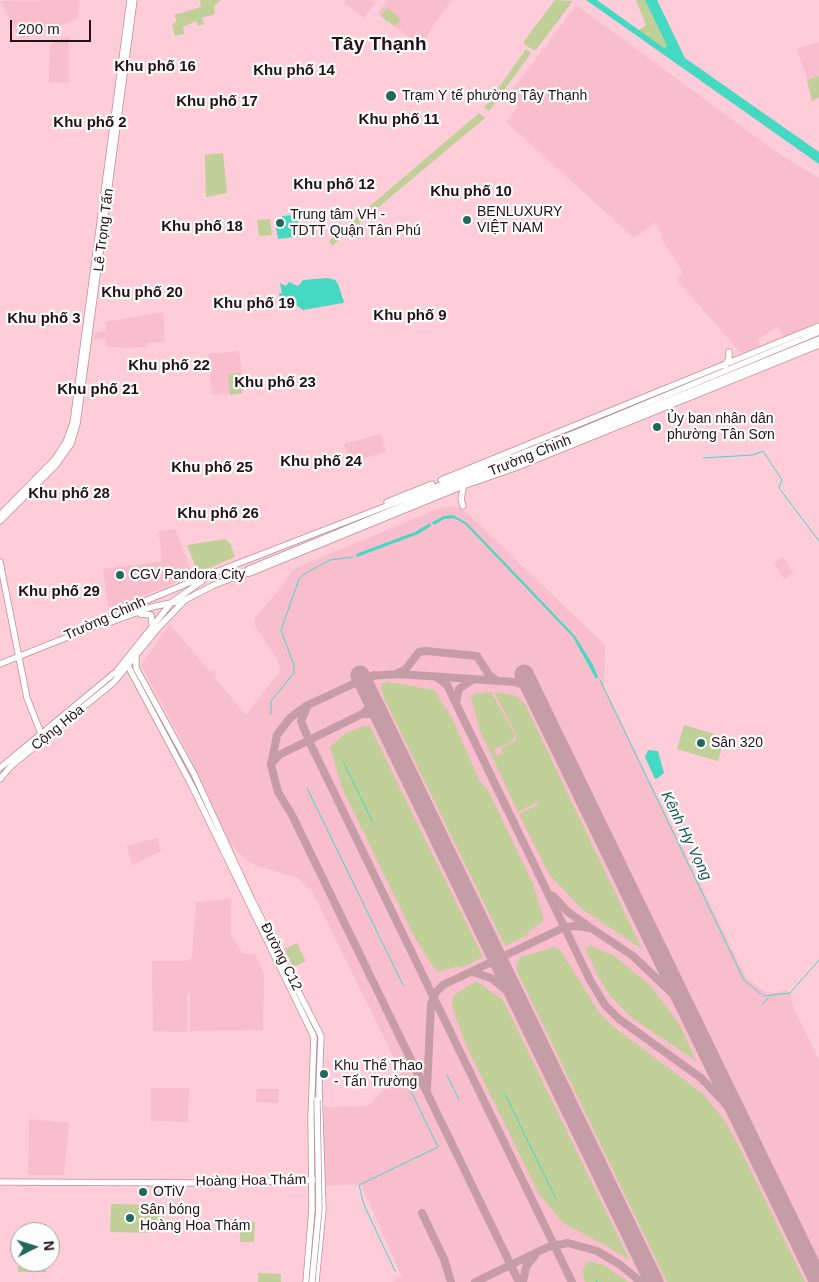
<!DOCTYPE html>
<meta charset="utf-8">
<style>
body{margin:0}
#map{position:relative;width:819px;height:1282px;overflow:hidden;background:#ffccd9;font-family:Arial,sans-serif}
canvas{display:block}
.north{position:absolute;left:10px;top:1222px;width:50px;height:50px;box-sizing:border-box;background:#fdfdfd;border:1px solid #a69fa1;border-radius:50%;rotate:85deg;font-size:14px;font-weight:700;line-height:20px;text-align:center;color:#231217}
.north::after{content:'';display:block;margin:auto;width:18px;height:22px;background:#21685d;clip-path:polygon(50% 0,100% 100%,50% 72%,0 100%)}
.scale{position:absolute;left:10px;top:20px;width:81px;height:22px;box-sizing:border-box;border:2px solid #231217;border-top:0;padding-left:6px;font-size:15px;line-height:18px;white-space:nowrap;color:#231217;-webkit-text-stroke:4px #fdfdfd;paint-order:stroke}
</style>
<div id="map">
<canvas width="819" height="1282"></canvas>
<div class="north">N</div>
<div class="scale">200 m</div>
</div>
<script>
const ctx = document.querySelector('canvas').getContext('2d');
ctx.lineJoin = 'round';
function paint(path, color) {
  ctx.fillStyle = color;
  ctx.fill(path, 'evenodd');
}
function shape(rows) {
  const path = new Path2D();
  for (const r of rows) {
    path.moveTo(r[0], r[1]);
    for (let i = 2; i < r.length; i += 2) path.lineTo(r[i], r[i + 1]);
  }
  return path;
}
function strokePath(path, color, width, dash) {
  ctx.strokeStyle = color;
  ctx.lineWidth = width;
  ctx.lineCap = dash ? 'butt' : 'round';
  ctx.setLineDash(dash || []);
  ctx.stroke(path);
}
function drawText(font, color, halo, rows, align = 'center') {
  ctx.font = font + ' Arial,sans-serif';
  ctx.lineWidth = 4.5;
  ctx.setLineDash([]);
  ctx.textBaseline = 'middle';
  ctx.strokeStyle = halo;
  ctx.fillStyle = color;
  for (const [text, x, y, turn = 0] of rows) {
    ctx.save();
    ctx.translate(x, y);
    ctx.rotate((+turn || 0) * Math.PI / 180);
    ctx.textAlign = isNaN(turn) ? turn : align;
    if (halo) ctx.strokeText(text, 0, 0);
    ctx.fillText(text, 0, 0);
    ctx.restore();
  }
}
paint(shape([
 [80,0,77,19,23,39,17,34,0,1],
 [346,0,373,0,376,2,364,18,344,3],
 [388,0,452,0,432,27,422,47,378,14],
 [575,7,579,7,782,156,819,178,819,321,784,337,778,327,758,339,760,346,741,353,676,279,683,273,661,238,663,236,655,223,634,238,506,122,518,107,506,98],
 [69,36,69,83,49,82,50,44],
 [819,42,819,76,807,80,797,49],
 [163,312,165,342,147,343,147,347,127,348,107,347,106,338,94,340,94,333,106,331,106,322],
 [239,351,244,391,242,393,212,395,208,354],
 [381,434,386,452,349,462,344,444],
 [455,506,465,511,605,645,604,687,746,978,768,994,787,990,791,994,793,1007,819,1061,819,1282,392,1282,402,1277,361,1184,324,1186,324,1107,368,1106,401,1073,312,891,298,878,257,866,246,860,230,843,188,753,141,665,170,624,210,672,213,670,216,675,214,677,246,715,281,670,277,659,255,626,255,618,283,585,293,569,443,507],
 [175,529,193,575,113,608,108,606,103,569,162,561,159,531],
 [783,557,793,573,784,579,774,563],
 [157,838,161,851,132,865,127,846],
 [231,899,231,935,243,954,255,954,264,974,263,1030,190,1031,190,994,187,993,187,1032,153,1031,152,961,187,961,192,957,196,902],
 [151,1088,189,1088,188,1122,151,1121],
 [257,1089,279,1089,278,1103,256,1102],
 [29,1119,69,1123,64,1175,28,1175]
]), '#f8becd');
paint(shape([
 [200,0,221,0,214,6,215,14,202,18,204,24,198,26,196,21,183,27,184,34,175,36,172,24,177,21,174,15,201,7],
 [555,0,573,1,536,50,533,50,524,44,524,41],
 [636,0,645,0,667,46,664,48,638,31,646,25],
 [387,8,401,19,395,26,381,16],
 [526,49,531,53,489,111,484,108],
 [819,76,819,97,812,102,807,80],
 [479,113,485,118,332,246,329,241],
 [223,153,227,193,206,197,205,155],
 [270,219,272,235,259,236,257,220],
 [240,373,242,393,230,395,228,374],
 [225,539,230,543,235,557,198,573,187,545],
 [388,682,434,690,452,718,479,780,489,792,533,884,544,920,527,933,528,935,505,946,384,698,381,687,383,683],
 [491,692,515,735,511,742,494,749,497,756,503,753,501,748,515,741,516,735,494,692,516,696,525,704,642,949,582,909,550,876,519,814,538,805,536,801,534,804,518,812,480,731,471,697,475,694],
 [684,725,725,737,718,761,677,749],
 [364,726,369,726,373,733,483,957,461,968,458,966,439,972,433,966,415,938,342,788,330,747,346,733],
 [297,943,306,961,293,967,285,949],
 [591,946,613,955,650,985,680,1025,696,1061,632,1018,612,998,602,984,585,948],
 [555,947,561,951,598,1011,614,1027,690,1084,703,1094,723,1118,737,1142,805,1282,667,1282,517,971,516,965,521,957],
 [476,981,503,1000,630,1261,607,1246,563,1223,539,1194,467,1047,452,1007,453,996],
 [111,1204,150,1205,150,1233,110,1232],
 [151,1212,164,1212,164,1226,151,1226],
 [240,1221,255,1222,254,1242,240,1242],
 [589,1261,604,1265,628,1282,585,1282,582,1270],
 [46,1265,46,1272,18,1272,18,1266],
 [258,1273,281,1274,281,1282,258,1282]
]), '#c0d098');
paint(shape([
 [586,0,597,0,664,48,667,46,645,0,657,0,685,58,819,152,819,164],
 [295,215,299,223,301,236,278,239,276,227,279,227,279,222,283,221,282,216],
 [328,278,335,280,338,284,344,302,343,303,303,310,296,305,284,306,280,303,279,294,282,293,280,283,286,286,289,282,298,286,303,280],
 [453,515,467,523,575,636,593,665,598,677,596,679,573,637,465,524,454,518,444,519,434,525,432,522,444,516],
 [430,523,431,526,418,534,357,557,356,554,415,532],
 [648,750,658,751,664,773,658,778,655,779,645,757]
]), '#45d8c2');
strokePath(shape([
 [703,458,753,455,763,451,782,480,779,488,819,541],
 [600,680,744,980,761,994],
 [271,714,271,701,294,673,294,665,281,630,299,579,304,574,330,560,353,557],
 [343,761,373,823],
 [307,788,403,985],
 [763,996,790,993,819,960],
 [763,1004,768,998],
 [447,1075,459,1100],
 [505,1094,556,1199],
 [395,1271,364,1205,359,1185,438,1147,405,1079],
 [596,1280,597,1282]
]), '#45d8c2', 1);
strokePath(shape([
 [397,673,405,670,419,652,426,651,477,656,489,675,498,681],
 [438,678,447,685,590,980,605,1005,619,1019,701,1078,723,1101,744,1127],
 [367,690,368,680,374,675],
 [456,703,459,689,472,680],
 [307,707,301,721,309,741,572,1282],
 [364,713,373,702],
 [271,764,279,755,362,714,371,714,380,718],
 [553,896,568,912,588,926],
 [473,972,491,978,517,999],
 [427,1089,431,1004,436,992,443,985,565,927,575,926,591,928,633,956,674,995,694,1025],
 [422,1213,444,1259,451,1282],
 [475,1282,548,1247,568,1243,597,1251,619,1264,641,1282],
 [519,1282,292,815,278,792,271,765,277,735,290,718,306,706,370,676,399,674,515,682,523,685,533,692],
 [523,1282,526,1267,535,1255]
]), '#c69ca6', 8);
strokePath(shape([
 [524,674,819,1282],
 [360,675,654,1282]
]), '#c69ca6', 19);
const major = shape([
 [725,366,729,358,729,352],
 [441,480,819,326],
 [387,502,432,484],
 [463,506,461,499,464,484],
 [0,515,55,459,66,442,73,423,130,0],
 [0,521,56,465,71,444,77,424,134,0],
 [0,562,27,698,42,736],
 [243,574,249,569,448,487,515,463,819,339],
 [140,614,151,615,152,624],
 [111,622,152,607,185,600,214,585,243,574,250,573,463,486,515,468,819,345],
 [136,656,136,668,194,774,252,900,321,1036,319,1088,323,1210,316,1282],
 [0,664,108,621,133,606,198,579,575,433,819,332],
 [128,666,192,786,314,1037,311,1117,312,1209,306,1282],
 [0,768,117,671,171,603,202,581],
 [0,779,11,766,114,682,159,627,184,601],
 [0,1182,203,1183,315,1180]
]);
strokePath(major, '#bd8e9a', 7);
strokePath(major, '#fff', 5.5);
const majorBridge = shape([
 [312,1282,319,1209,317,1100]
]);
strokePath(majorBridge, '#bd8e9a', 7, []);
strokePath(majorBridge, '#fff', 5.5);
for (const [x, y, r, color] of [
 [391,96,6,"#21685d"],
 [467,220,5,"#21685d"],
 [280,223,5,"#21685d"],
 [657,427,5,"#21685d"],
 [120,575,5,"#21685d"],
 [701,743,5,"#21685d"],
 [324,1074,5,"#21685d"],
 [143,1192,5,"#21685d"],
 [130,1218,5,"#21685d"]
]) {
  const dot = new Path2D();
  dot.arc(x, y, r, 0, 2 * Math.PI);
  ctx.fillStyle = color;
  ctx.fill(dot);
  strokePath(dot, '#fdfdfd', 2);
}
drawText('14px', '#231217', '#fdfdfd', [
 ["Trạm Y tế phường Tây Thạnh",402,96],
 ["BENLUXURY",477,212],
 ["VIỆT NAM",477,228],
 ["Trung tâm VH -",290,215],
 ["TDTT Quận Tân Phú",290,231],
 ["Ủy ban nhân dân",667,419],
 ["phường Tân Sơn",667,435],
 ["CGV Pandora City",130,575],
 ["Sân 320",711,743],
 ["Khu Thể Thao",334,1066],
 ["- Tấn Trường",334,1082],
 ["OTiV",153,1192],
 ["Sân bóng",140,1210],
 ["Hoàng Hoa Thám",140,1226]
], 'left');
drawText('14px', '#231217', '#fdfdfd', [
 ["Lê Trọng Tấn",104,230,-83],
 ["Trường Chinh",530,456,-22],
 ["Trường Chinh",105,619,-24],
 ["Cộng Hòa",58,728,-39],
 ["Đường C12",281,957,63],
 ["Hoàng Hoa Thám",251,1181,-1]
]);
drawText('bold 15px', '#231217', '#fdfdfd', [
 ["Khu phố 16",155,67],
 ["Khu phố 14",294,71],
 ["Khu phố 17",217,102],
 ["Khu phố 11",399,120],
 ["Khu phố 2",90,123],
 ["Khu phố 12",334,185],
 ["Khu phố 10",471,192],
 ["Khu phố 18",202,227],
 ["Khu phố 20",142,293],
 ["Khu phố 19",254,304],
 ["Khu phố 9",410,316],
 ["Khu phố 3",44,319],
 ["Khu phố 22",169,366],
 ["Khu phố 23",275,383],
 ["Khu phố 21",98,390],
 ["Khu phố 24",321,462],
 ["Khu phố 25",212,468],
 ["Khu phố 28",69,494],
 ["Khu phố 26",218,514],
 ["Khu phố 29",59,592]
]);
drawText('italic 15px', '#1a564d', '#fdfdfd', [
 ["Kênh Hy Vọng",686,836,64]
]);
drawText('bold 19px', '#231217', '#fdfdfd', [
 ["Tây Thạnh",379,45]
]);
</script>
